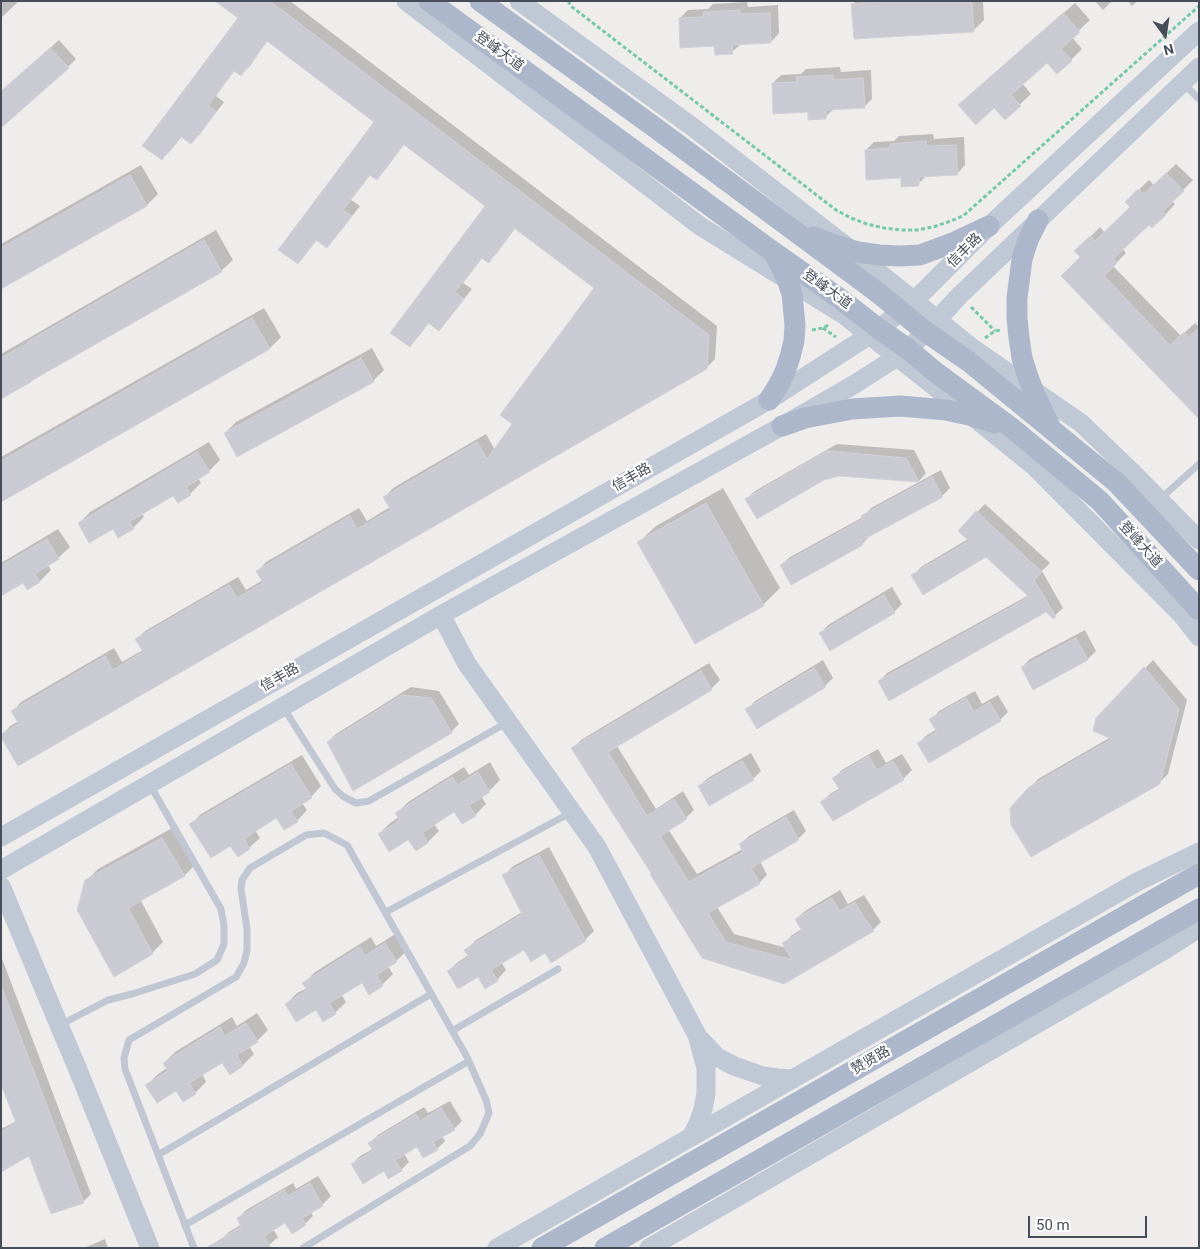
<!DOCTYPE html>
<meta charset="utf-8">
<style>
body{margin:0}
#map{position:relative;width:1200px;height:1249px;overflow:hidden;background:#efedec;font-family:Roboto,sans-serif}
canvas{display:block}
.frame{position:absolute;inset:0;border:2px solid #464d59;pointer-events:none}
.north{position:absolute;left:1140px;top:10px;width:50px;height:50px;-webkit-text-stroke:4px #fff;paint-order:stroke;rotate:166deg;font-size:14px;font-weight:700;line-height:20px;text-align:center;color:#464d59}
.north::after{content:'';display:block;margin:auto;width:18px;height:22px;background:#464d59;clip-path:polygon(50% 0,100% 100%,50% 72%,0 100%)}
.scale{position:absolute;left:1028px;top:1216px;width:119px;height:22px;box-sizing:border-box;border:2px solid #464d59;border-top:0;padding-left:6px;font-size:15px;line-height:18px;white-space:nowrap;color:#464d59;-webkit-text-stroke:4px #fff;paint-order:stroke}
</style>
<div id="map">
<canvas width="1200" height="1249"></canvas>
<div class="frame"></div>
<div class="north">N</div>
<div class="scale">50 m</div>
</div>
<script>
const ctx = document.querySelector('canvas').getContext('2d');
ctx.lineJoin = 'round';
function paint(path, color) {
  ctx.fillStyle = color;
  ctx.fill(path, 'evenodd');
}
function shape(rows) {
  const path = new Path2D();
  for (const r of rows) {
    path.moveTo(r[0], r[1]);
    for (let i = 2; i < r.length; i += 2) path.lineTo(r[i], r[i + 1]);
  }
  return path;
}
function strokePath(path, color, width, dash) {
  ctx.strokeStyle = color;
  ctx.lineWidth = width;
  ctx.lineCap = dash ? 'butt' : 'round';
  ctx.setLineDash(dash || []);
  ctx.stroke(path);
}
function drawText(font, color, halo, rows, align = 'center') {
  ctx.font = font + ' Roboto,"Noto Sans SC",sans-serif';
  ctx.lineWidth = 4.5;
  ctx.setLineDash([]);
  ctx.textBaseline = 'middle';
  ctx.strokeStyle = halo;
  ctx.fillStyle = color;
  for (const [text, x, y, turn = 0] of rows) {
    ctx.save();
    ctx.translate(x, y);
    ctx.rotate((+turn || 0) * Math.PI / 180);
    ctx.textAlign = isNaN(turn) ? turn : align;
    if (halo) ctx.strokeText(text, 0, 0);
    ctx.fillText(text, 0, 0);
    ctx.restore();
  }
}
paint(shape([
 [1,1,19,1,1,18],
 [217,1,290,1,717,326,715,359,706,368,2,735,10,726,19,721,13,711,21,702,114,648,122,662,143,650,137,639,145,631,238,577,246,590,263,580,258,571,266,562,359,508,367,521,390,507,385,497,393,488,486,434,495,450,514,424,596,288,516,227,497,253,488,262,483,257,463,283,472,289,447,321,438,330,429,323,418,337,409,346,487,205,405,143,385,170,377,179,371,174,351,200,360,206,335,238,327,247,317,240,306,254,298,263,376,121,268,40,250,66,241,74,235,70,216,96,224,102,200,134,191,143,182,136,171,150,162,159,239,18],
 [856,1,983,1,984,20,973,31,853,4],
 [1095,1,1112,1,1103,10],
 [1128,1,1137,1,1132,6],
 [747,2,748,7,778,5,779,33,771,42,741,44,732,52,716,45,680,18,688,10,708,9,713,4],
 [1075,3,1090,20,1072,37,1082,49,1071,60,1047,61,1022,83,1031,94,1005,118,995,106,971,94],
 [59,40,76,59,68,67,1,92],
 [840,67,841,72,871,70,872,99,864,107,834,109,825,117,809,110,773,83,781,75,801,74,806,69],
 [933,134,934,139,964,137,965,165,957,174,927,175,918,184,902,177,866,150,874,142,894,141,899,136],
 [1176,164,1193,180,1172,201,1175,204,1166,214,1152,226,1149,223,1123,249,1126,253,1113,266,1181,336,1195,323,1199,327,1199,417,1082,257,1086,241,1100,227,1105,233,1131,207,1126,202,1149,180,1154,185],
 [141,165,158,194,147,205,1,288,1,244],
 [216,230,233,260,221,271,1,397,1,354],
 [264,308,281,337,270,348,1,501,1,457],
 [372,348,384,370,373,381,225,433,236,422],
 [209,442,220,460,209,471,198,478,201,483,190,494,174,494,142,513,144,517,133,528,113,528,79,523,90,512],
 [837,444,914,450,926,473,919,481,839,475,746,499,755,491],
 [941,470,950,488,942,496,870,536,862,544,781,565,790,557,863,517,871,508],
 [723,488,780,588,763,605,639,542,656,526],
 [985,504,1050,563,1042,571,1063,608,1053,617,1046,611,879,682,887,673,1029,595,986,556,913,576,921,567,968,539,977,512],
 [58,529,70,547,58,558,48,565,51,570,40,581,28,588,23,581,1,594,1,563],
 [892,587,902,604,894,612,820,634,828,625],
 [1085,630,1096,651,1088,659,1033,688,1022,667,1030,659],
 [823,660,833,678,825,686,747,710,755,701],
 [1153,660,1187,700,1168,774,1159,783,1030,788,1038,779,1111,737,1097,719],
 [709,663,720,680,711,689,617,746,656,809,683,791,694,810,686,818,668,829,697,874,743,849,740,844,749,836,794,810,806,831,798,839,760,861,767,875,759,883,717,907,734,934,787,948,784,943,792,935,802,929,796,919,805,911,840,890,848,904,864,895,881,922,873,930,784,983,702,957,653,873,573,749,581,740],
 [411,687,439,691,459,724,451,732,328,742,336,734],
 [975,691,982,704,998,695,1008,712,1000,720,919,743,927,735,937,729,931,720,939,711],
 [878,749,886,763,902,754,912,770,903,779,833,820,822,802,830,794,840,788,834,778,842,770],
 [751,753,761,771,753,779,699,786,708,778],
 [302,755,321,786,311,797,302,803,307,810,297,821,277,816,255,830,260,838,249,848,231,844,191,824,201,814],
 [490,762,500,780,489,791,481,796,486,804,475,815,455,810,434,824,439,831,428,842,409,838,379,834,390,823,399,817,397,813,408,802,464,767,469,775],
 [174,827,196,864,185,875,140,899,163,942,152,953,86,881,98,869],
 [549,847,594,931,585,940,524,948,501,962,506,970,497,980,478,975,448,971,458,962,469,955,466,950,476,940,522,912,504,876,513,866],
 [397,933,408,950,396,961,388,966,393,974,382,985,362,981,341,994,346,1002,335,1013,316,1008,286,1004,297,993,307,988,304,983,315,972,371,937,376,946],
 [1,956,91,1194,83,1202,30,1154,1,1171,1,1129,17,1121,1,1081],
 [257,1013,268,1030,257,1041,249,1046,254,1054,243,1065,223,1061,202,1074,206,1082,195,1093,177,1089,147,1085,158,1074,167,1068,164,1063,175,1052,232,1017,237,1026],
 [450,1101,462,1121,454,1129,442,1136,445,1141,437,1149,417,1146,404,1153,409,1162,401,1170,384,1170,352,1164,360,1156,373,1149,370,1143,378,1135,424,1107,428,1113],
 [318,1176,331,1196,322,1205,311,1212,313,1216,305,1224,285,1221,273,1229,278,1237,266,1248,221,1240,229,1232,242,1224,238,1219,246,1210,293,1183,296,1189],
 [105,1239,108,1248,84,1248]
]), '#0003');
const building = shape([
 [215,1,270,1,709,335,707,369,18,766,1,737,1,734,19,724,11,711,105,656,113,670,143,652,135,639,229,585,237,598,263,583,256,571,350,516,357,529,391,510,383,497,477,442,487,459,512,424,500,415,594,288,514,228,489,263,481,258,455,292,464,299,439,331,428,323,410,347,390,333,485,206,403,144,377,180,369,175,343,210,352,216,327,248,316,240,298,264,278,250,374,122,267,41,241,76,234,71,208,105,216,112,191,144,180,136,162,160,142,146,238,18,215,1],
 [893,1,972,1,974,32,854,39,851,4,893,1],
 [740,10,740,14,770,13,771,43,732,45,733,54,715,55,714,46,680,48,679,18,704,17,703,12,740,10],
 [1063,13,1080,32,1061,49,1072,61,1057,74,1047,63,1011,95,1021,106,1005,120,994,108,976,125,958,105,1063,13],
 [50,48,69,68,1,128,1,91,50,48],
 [833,75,833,80,863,78,865,108,826,110,826,119,808,120,808,112,773,114,772,83,797,82,796,77,833,75],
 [926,141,926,146,956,145,958,175,919,177,919,186,901,187,901,178,866,180,865,150,890,148,890,144,926,141],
 [1166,173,1184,191,1163,211,1166,215,1152,228,1149,225,1113,259,1117,263,1104,276,1170,345,1184,332,1189,337,1199,328,1199,419,1061,276,1080,257,1074,251,1090,236,1095,241,1130,207,1125,202,1138,189,1144,194,1166,173],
 [130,175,147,206,1,289,1,248,130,175],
 [204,240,222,272,31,381,31,382,1,399,1,358,28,343,27,342,204,240],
 [252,318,270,349,1,502,1,461,252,318],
 [361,358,374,382,237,457,224,433,361,358],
 [827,451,906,458,919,482,839,476,824,480,757,519,745,499,827,451],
 [197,452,210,472,186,487,191,495,178,503,173,496,129,522,134,529,118,538,113,529,89,543,78,523,197,452],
 [932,477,943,497,861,541,863,545,791,585,780,565,863,519,861,516,932,477],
 [706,503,764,606,695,644,637,542,706,503],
 [976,511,1042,572,1034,580,1056,617,1053,619,1046,612,889,701,878,681,1029,597,986,557,923,595,911,575,969,541,958,531,976,511],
 [47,539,59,559,35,574,40,582,27,590,23,583,1,596,1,566,47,539],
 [884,595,895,613,830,651,819,633,884,595],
 [1076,638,1088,660,1033,690,1021,667,1076,638],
 [1144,667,1179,709,1160,784,1031,857,1011,825,1010,808,1029,787,1112,739,1093,731,1096,718,1144,667],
 [814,668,826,687,757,729,745,709,814,668],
 [701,671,712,690,608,752,647,816,674,799,687,819,660,836,689,882,743,852,739,844,786,817,799,840,751,868,760,884,708,913,726,942,792,960,782,943,802,931,795,919,832,898,840,911,855,902,863,916,874,931,784,984,702,958,650,874,651,873,571,748,701,671],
 [402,695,431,698,452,733,353,791,327,742,402,695],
 [966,698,974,712,990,702,1001,721,929,763,917,743,937,732,929,719,966,698],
 [869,756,877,770,893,761,904,780,833,821,820,802,840,790,832,778,869,756],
 [742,761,754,780,709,806,698,786,742,761],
 [291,764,312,798,291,811,298,822,284,830,276,818,244,839,250,849,238,857,230,846,211,858,189,824,291,764],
 [478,772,490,792,469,805,476,816,462,824,454,812,422,833,428,843,416,851,408,840,389,852,378,834,400,820,395,813,452,777,458,785,478,772],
 [162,838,185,876,128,908,153,954,114,977,77,910,85,880,162,838],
 [539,855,586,941,551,963,545,953,531,962,524,950,491,970,498,981,485,989,478,977,458,989,447,971,469,957,464,950,522,914,502,875,539,855],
 [385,943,397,962,376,975,383,986,369,995,362,983,329,1003,336,1014,323,1022,316,1010,296,1022,285,1004,307,990,302,983,360,947,365,956,385,943],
 [1,988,2,988,84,1203,51,1214,29,1156,1,1172,1,1132,16,1123,1,1084,1,988],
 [246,1023,258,1042,237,1055,243,1066,230,1075,222,1063,189,1083,196,1094,183,1102,176,1091,157,1103,145,1085,168,1071,163,1063,220,1027,225,1036,246,1023],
 [441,1108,455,1130,433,1142,438,1150,423,1158,417,1147,395,1160,402,1171,388,1179,384,1171,363,1184,351,1164,373,1151,368,1143,416,1114,420,1121,441,1108],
 [310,1183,323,1206,302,1218,306,1225,292,1234,285,1223,264,1236,271,1248,206,1248,241,1227,237,1218,284,1190,288,1196,310,1183]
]);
paint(building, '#cacbd2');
strokePath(building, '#d1d2d8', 1);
strokePath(shape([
 [568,1,572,7,836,210,851,218,867,224,884,228,901,230,917,230,933,227,948,222,963,216,1199,6],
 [971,307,995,331],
 [823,328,836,337],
 [812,330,823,328,830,324],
 [985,338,995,331,1002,330]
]), '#75c8ad', 3, [4, 2.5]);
strokePath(shape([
 [1183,83,1199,99],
 [1160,499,1199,464],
 [283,707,335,789,344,797,356,803,369,801,508,722],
 [386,912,572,812],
 [60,1025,108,1000,132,994,195,974,217,960,224,944,224,926,221,909,150,785],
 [452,1031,558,969],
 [158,1155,431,994],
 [185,1225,469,1061],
 [194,1248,125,1069,124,1058,129,1040,236,977,244,963,247,950,247,929,241,889,242,880,250,868,306,835,324,833,347,845,467,1057,486,1100,489,1113,480,1134,470,1146,303,1248]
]), '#c0c6d2', 7);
strokePath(shape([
 [406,1,700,226,844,315,972,416,1034,466,1181,614,1199,637],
 [519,1,694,128,851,250,971,347,1081,423,1130,470,1199,540],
 [441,615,467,664,597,847,697,1035,706,1068,706,1094,703,1109,698,1124,691,1137],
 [1,837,769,400,879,329,914,301,989,226,1199,31],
 [1,870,441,615,782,426,855,384,897,357,908,349,926,332,959,296,1199,67],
 [1,886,59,1025,76,1065,150,1248],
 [701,1040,717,1057,734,1066,763,1076,778,1078,793,1079],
 [497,1248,1137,882,1199,852],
 [649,1248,1163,951,1199,928]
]), '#c0c7d5', 19);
strokePath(shape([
 [429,1,772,251,839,298,879,329,908,349,934,371,1013,429,1100,501,1199,610],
 [480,1,657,129,877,292,926,332,968,361,1117,483,1199,570],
 [1038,220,1028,240,1022,259,1017,298,1017,318,1019,338,1022,358,1028,377,1035,395,1049,424],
 [813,237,838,246,858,252,879,255,899,256,920,255,955,242,989,226],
 [769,400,778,386,785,372,790,357,794,341,795,325,792,294,787,279,775,255],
 [782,426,805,418,852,409,900,406,946,410,969,415,995,423],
 [542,1248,1199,874],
 [605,1248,1199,909]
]), '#adb7cb', 21);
drawText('14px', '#464d59', '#fff', [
 ["登峰大道",499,52,36],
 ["信丰路",965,251,-45],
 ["登峰大道",827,290,36],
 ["信丰路",632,478,-30],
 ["登峰大道",1140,545,48],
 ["信丰路",280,678,-30],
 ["赞贤路",871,1061,-30]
]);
</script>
